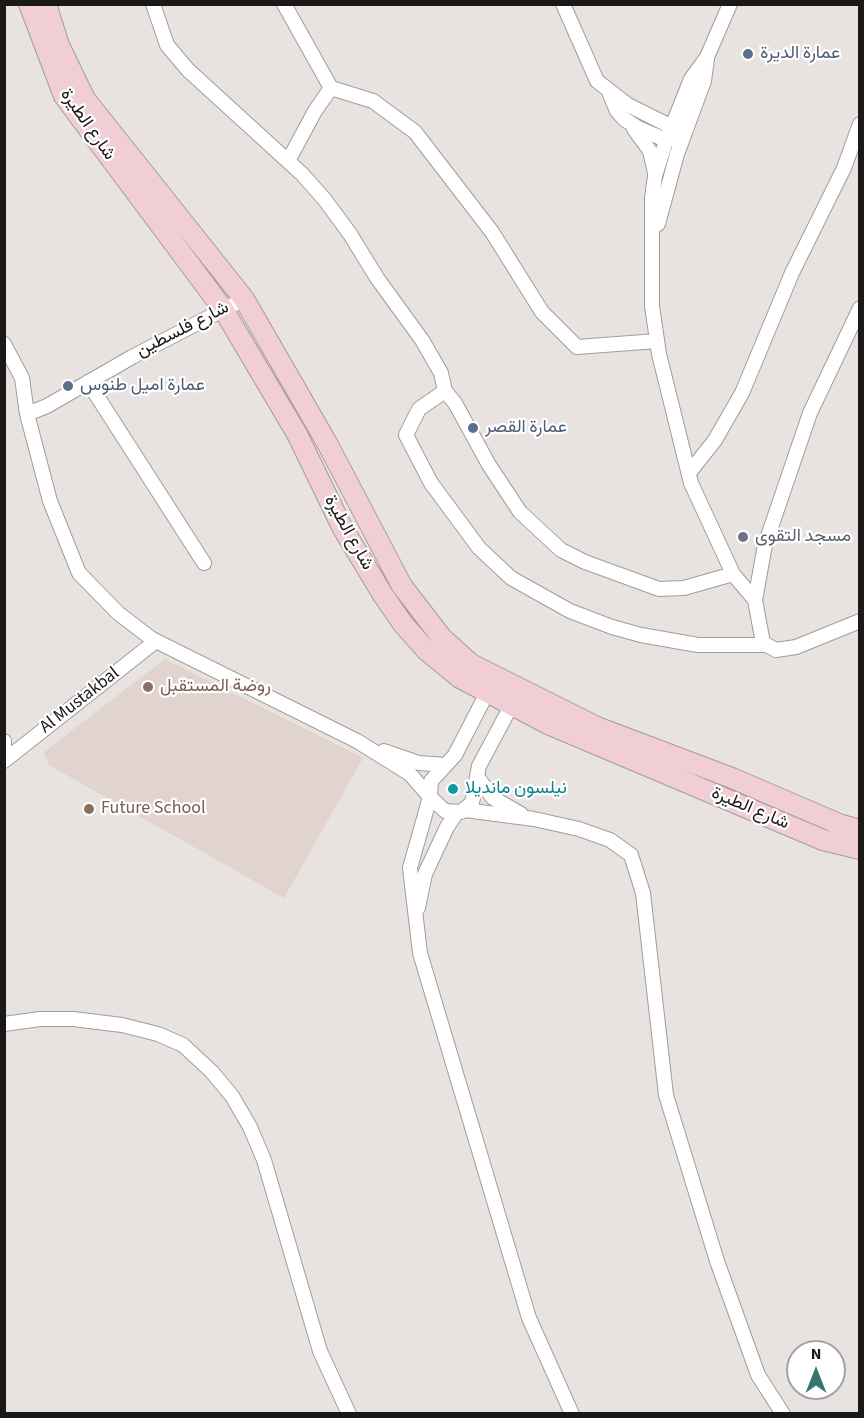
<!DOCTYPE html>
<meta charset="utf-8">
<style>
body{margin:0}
#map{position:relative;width:864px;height:1418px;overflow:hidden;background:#e8e2e0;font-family:"Source Sans 3",sans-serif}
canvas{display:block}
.frame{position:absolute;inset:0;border:6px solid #1b1918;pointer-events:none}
.north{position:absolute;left:786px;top:1340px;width:60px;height:60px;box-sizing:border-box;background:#fff;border:2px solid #a4a3a3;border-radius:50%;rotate:0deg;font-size:16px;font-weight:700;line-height:24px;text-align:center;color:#1b1918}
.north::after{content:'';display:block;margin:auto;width:21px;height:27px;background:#35786b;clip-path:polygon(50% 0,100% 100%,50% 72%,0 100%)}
</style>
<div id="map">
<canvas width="864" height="1418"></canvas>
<div class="frame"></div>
<div class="north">N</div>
</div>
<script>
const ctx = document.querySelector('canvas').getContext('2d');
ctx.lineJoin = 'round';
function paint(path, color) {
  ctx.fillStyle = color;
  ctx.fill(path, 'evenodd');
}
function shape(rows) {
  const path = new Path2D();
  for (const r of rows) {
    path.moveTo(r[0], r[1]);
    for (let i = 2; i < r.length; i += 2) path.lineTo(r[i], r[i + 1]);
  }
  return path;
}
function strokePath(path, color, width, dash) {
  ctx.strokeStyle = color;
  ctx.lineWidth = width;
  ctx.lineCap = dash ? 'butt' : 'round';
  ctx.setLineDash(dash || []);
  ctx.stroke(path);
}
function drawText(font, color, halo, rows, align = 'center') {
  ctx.font = font + ' "Source Sans 3",Vazirmatn,sans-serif';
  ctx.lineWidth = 4.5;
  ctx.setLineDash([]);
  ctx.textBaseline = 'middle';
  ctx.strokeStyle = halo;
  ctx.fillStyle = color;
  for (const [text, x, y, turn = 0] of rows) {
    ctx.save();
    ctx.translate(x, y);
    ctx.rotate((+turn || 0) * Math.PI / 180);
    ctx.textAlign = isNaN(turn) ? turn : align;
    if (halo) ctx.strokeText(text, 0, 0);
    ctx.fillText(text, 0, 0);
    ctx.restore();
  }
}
paint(shape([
 [165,659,363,758,284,898,49,765,44,752]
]), '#e1d3ce');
const minor = shape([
 [153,4,167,45,188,70,302,174,325,200,350,234,377,278,422,340,441,373,445,391,455,403,489,465,520,512,561,550,585,562,659,589,684,588,733,574],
 [284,4,331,88,373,101,415,132,492,232,542,312,577,347,657,341],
 [563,4,597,81,628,105,672,127,678,133],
 [730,4,707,57,691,79,665,144,655,176,652,198,652,306,659,354,691,483,733,574,755,600,763,643,776,650,796,647,860,621],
 [609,92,617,111,624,119,638,128,666,140,675,139],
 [634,129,650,151,655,173],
 [288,161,315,111,331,88],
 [658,224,677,154,704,81,707,59],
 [4,344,22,378,27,414,50,501,79,573,118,613,152,639,357,741,410,774,430,797,410,868,420,953,529,1318,572,1414],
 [88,382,204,563],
 [445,391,419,409,406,435,431,483,479,548,511,578,570,611,612,627,641,635,698,645,765,645],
 [27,414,47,406,132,357,244,299],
 [689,473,715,440,742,393,792,273,844,168,860,124],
 [755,600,765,545,810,413,860,308],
 [508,683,511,706,479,766,472,803,461,812,445,811,430,797,431,781,455,755,487,693,508,683],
 [4,741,5,760],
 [384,751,419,763,446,765],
 [4,761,156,641],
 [478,778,493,798,521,814],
 [465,810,534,819,579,829,610,840,631,855,643,893,666,1095,717,1261,758,1375,783,1414],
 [418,908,425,874,447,827,457,812],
 [4,1024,40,1019,73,1019,122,1025,158,1034,183,1045,212,1072,232,1096,250,1127,264,1160,320,1351,349,1414]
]);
const secondary = shape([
 [29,4,64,96,223,309,297,434,342,527,383,595,403,624,426,650,460,678,548,724,823,840,860,849],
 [46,4,59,45,85,99,244,299,327,443,402,586,442,638,471,664,597,727,732,778,839,824,860,830]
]);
strokePath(minor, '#a29c9a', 16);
strokePath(secondary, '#a29c9a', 22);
strokePath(minor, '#fff', 14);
strokePath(secondary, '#f1ced6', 20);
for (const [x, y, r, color] of [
 [748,54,6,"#5c6f8a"],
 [68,386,6,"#5c6f8a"],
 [473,428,6,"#5c6f8a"],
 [743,537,6,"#6b7280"],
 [148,687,6,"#8d6e63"],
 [453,789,6,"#0f9aa8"],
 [89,809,6,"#8d6e63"]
]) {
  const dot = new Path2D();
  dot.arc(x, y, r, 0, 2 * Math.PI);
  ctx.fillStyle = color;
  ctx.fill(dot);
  strokePath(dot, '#fff', 2);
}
drawText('18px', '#4e5e75', '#fff', [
 ["عمارة الديرة",760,54],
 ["عمارة اميل طنوس",80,386],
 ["عمارة القصر",485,428]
], 'left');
drawText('18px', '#1b1918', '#fff', [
 ["شارع الطيرة",87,125,55],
 ["شارع فلسطين",183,330,-27],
 ["شارع الطيرة",348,533,61],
 ["Al Mustakbal",80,701,-38],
 ["شارع الطيرة",750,809,23]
]);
drawText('18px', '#5b616d', '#fff', [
 ["مسجد التقوى",755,537]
], 'left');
drawText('18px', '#785e54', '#fff', [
 ["روضة المستقبل",160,687],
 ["Future School",101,809]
], 'left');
drawText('18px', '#0d838f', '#fff', [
 ["نيلسون مانديلا",465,789]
], 'left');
</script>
